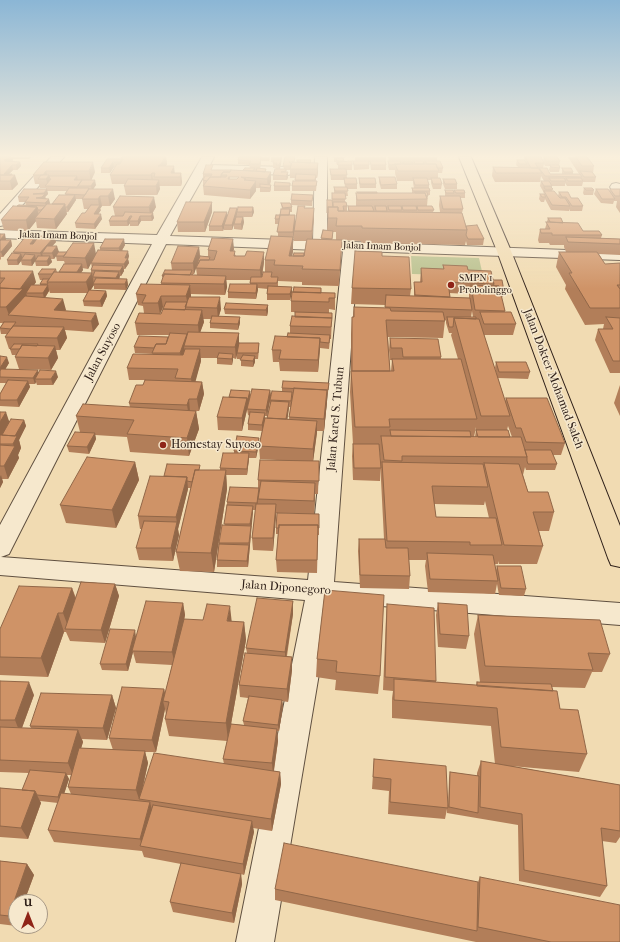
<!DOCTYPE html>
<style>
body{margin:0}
#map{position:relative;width:620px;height:942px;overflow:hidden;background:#f1dbb2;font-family:"IM FELL French Canon",serif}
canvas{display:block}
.north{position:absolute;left:8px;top:894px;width:40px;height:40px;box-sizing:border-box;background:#f6e8cd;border:1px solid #a79885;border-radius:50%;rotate:0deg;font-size:11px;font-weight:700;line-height:16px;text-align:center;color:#30211a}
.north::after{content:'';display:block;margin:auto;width:14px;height:18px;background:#8f2418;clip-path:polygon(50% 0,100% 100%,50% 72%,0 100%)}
</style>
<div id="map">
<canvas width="620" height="942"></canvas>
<div class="north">U</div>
</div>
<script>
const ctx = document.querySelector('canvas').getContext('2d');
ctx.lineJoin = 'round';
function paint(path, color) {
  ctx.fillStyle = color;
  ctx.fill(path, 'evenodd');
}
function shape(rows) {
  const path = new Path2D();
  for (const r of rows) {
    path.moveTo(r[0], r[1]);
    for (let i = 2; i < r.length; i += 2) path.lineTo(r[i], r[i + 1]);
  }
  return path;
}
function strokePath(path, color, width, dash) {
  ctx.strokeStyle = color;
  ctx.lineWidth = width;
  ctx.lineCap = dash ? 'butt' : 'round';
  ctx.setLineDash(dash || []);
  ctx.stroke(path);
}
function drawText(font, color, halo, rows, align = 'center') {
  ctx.font = font + ' "IM FELL French Canon",serif';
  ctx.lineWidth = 3;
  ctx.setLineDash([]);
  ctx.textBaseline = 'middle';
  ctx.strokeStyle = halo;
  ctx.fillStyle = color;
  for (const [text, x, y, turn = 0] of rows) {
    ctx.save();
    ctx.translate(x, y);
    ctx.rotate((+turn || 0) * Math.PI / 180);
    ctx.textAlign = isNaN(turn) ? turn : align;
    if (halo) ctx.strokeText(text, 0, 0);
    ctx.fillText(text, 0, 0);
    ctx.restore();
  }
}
paint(shape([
 [411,256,479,258,483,276,412,274]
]), '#b8c08d');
const minor = shape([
 [51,157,64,157,5,225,0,226,0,214,51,157],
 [202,157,214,157,210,165,288,167,292,168,294,171,292,174,288,175,206,172,170,236,313,241,315,157,327,157,327,241,620,252,620,260,358,251,334,582,620,603,620,625,331,602,274,942,236,942,305,600,0,575,0,525,152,244,0,238,0,230,157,235,202,157],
 [166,244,343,251,308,580,1,557,9,554,12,548,166,244],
 [616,183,620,184,620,193,612,190,610,187,612,184,616,183]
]);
const major = shape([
 [459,157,471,157,511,251,620,526,620,567,611,565,608,558,497,251,459,157]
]);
strokePath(minor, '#605040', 2);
strokePath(major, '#30211a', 2);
paint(minor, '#f6e8cd');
paint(major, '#f1dbb2');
paint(shape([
 [0,157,31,157,29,159,13,159,12,161,20,162,21,166,17,170,13,170,9,174,12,174,18,184,12,190,0,190],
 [122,157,166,157,167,164,166,166,175,173,181,173,182,182,181,186,159,186,160,189,157,195,126,195,124,186,125,184,112,184,110,175,115,167,114,167,110,173,101,173,101,168,121,159],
 [239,157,269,157,270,158,269,161,261,161,260,168,266,169,266,172,271,172,271,181,270,185,271,185,271,190,270,192,260,192,260,188,256,188,256,191,250,199,204,195,203,186,203,180,204,179,203,179,203,174,213,170,243,170,250,168,249,165,238,164,238,160],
 [230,177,239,177,237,179,230,179],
 [271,157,282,157,281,164,280,169,284,169,283,166,295,162,318,163,318,172,317,178,316,178,316,181,317,181,316,191,292,191,292,186,295,181,295,178,290,178,290,170,286,170,288,177,287,180,273,180,273,175,276,168,273,168,273,162,271,162],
 [332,157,346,157,344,158,344,162,352,165,352,170,346,170,347,178,357,184,357,189,347,189,348,196,345,196,345,202,347,206,347,211,348,211,348,206,356,206,356,193,412,193,412,188,414,188,413,183,413,181,397,181,395,173,395,170,389,170,388,166,389,161,388,157,437,157,437,161,443,168,442,173,438,173,438,178,442,184,441,189,433,189,431,183,431,180,427,180,429,185,429,188,430,191,430,195,428,195,427,206,434,210,433,212,440,212,439,205,440,196,445,196,445,190,454,193,454,190,465,193,465,198,460,198,463,209,462,213,466,226,484,239,483,245,467,245,466,241,465,245,361,243,361,241,342,240,339,286,302,285,302,282,278,281,278,286,292,292,290,300,267,300,267,294,268,289,258,288,256,299,228,298,228,292,250,284,250,280,226,280,227,287,225,295,191,294,191,297,221,309,219,316,240,323,238,330,210,328,210,323,211,319,203,319,204,322,200,332,239,333,239,343,259,343,259,349,258,359,255,359,255,362,253,367,241,366,241,359,237,359,237,355,236,359,233,358,232,365,217,364,217,358,201,358,201,361,195,381,202,382,204,394,199,411,196,411,199,429,189,456,130,452,127,437,95,435,96,439,89,454,69,452,67,446,80,432,76,416,130,407,129,403,143,385,145,380,129,380,127,368,153,355,153,354,135,353,134,347,168,337,169,335,137,335,135,323,144,313,143,306,138,305,136,294,161,284,161,283,163,278,162,276,172,270,171,263,199,247,200,257,208,256,208,250,234,249,233,251,236,256,264,262,262,277,265,272,265,260,278,236,278,224,275,224,275,219,280,215,282,209,281,203,292,207,292,212,290,212,290,215,295,215,295,225,305,208,314,218,312,239,321,239,323,230,327,231,328,218,327,200,332,200,332,193,334,193,334,187,345,187,344,180,331,180,330,169,338,169,338,165,337,165,336,162,334,162,334,158],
 [333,232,336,232,336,240,332,240],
 [294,233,294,241,306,241,304,256,292,256],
 [197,264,196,268,197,275,193,275,193,274,194,274],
 [163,307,164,307,161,314,160,314],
 [355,157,386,157,386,170,371,170,370,162,369,162,369,169,354,170,353,161,355,161],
 [525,157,541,157,543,161,544,157,560,161,559,166,560,168,559,172,550,172,549,170,550,166,545,166,544,164,543,168,538,168,539,169,539,168,550,174,562,174,562,168,573,172,573,174,579,174,568,157,587,157,594,166,593,173,596,177,595,182,583,182,582,186,567,186,565,183,565,186,552,186,552,188,553,189,552,191,558,196,559,192,571,198,583,206,582,211,570,211,569,209,569,211,551,210,545,199,544,202,541,202,539,199,540,194,544,194,543,191,540,186,541,181,544,181,541,176,540,182,495,182,492,176,493,167,518,167,516,165,517,160,524,160],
 [44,162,95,172,91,180,96,185,93,189,115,199,110,206,102,206,100,209,101,210,98,214,102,219,95,229,76,228,75,223,85,213,88,209,84,209,82,199,76,199,76,200,68,212,66,212,67,214,56,229,37,228,36,221,28,231,4,230,1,220,17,206,26,205,25,202,19,202,18,197,46,189,46,188,40,188,39,184,35,184,33,175],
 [47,191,67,191,65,194,66,195,52,204,50,204,46,198,45,197,48,194],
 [379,177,397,184,397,189,381,189,379,182],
 [359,178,376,184,376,188,360,188,359,183],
 [443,179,457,184,457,189,445,189,443,184],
 [290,183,290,191,274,191,274,186],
 [584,188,594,190,593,195,584,195,583,193],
 [596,189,609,191,610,189,620,189,620,213,616,207,617,201,614,201,613,204,601,203,594,194],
 [313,195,312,206,291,205,291,200],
 [212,202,212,212,205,232,178,232,177,222],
 [113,207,156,207,152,213,154,218,152,221,141,221,138,226,130,226,130,223,128,226,110,226,109,221,115,216],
 [253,207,254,212,252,217,243,217,244,222,242,230,234,229,234,225,232,230,224,230,224,228,223,231,209,231,209,226,227,215,237,208,237,211],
 [548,218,563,223,583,231,602,235,601,238,620,239,620,255,599,254,605,264,620,263,620,373,610,373,595,340,598,329,603,329,604,324,585,325,565,289,566,285,556,267,559,252,566,252,564,247,564,245,550,245,549,243,539,243,538,240,540,229,545,229],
 [0,234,6,240,11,240,12,246,3,257,1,257,1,259,0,260],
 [54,237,56,242,52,246,58,252,96,253,100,250,100,248,125,245,122,250,129,256,128,259,129,263,125,269,124,269,124,271,121,276,119,276,119,279,127,279,128,285,126,290,94,289,94,285,90,290,106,291,107,296,102,307,84,306,83,301,87,293,50,293,49,290,49,291,45,298,66,310,65,311,99,324,93,332,65,330,67,338,60,350,56,350,58,358,51,370,19,369,15,357,16,355,12,355,10,349,9,349,5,337,7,334,1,334,0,329,0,328,3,323,0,323,0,271,36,282,34,285,40,285,40,284,43,280,40,280,38,274,56,269,57,272,59,272,65,264,64,261,57,261,56,256,57,254,54,259,51,259,52,262,48,266,36,266,35,261,32,266,22,265,21,261,18,265,8,265,7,260,14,253,13,252,37,239],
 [91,263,92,268,91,270,91,273,81,273,83,270,82,268,88,269],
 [382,256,411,289,410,296,414,296,414,282,420,282,421,268,443,269,443,265,468,270,493,280,504,291,503,297,501,297,505,312,516,324,513,335,484,335,497,376,495,368,496,362,530,372,528,379,498,378,505,401,506,398,565,443,561,455,553,455,557,464,555,470,526,470,525,467,523,475,528,492,554,512,549,531,539,531,543,546,537,564,499,564,498,561,498,564,495,564,496,570,497,566,526,589,524,596,499,595,497,584,495,594,428,592,425,566,426,560,409,560,410,576,409,589,360,588,358,551,359,539,384,539,381,480,381,470,380,454,380,450,379,450,381,468,380,481,353,480,352,456,353,444,350,392,351,371,351,334,352,317,353,317,354,307,385,308,385,305,351,304,352,288],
 [449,293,469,294,469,298,450,298],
 [472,311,473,317,471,317],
 [445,320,446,320,446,323,449,333,452,333,451,335,458,359,441,359,441,357,390,338,389,350,390,360,392,360,391,371,390,371,388,337,443,338],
 [508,426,512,437,510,437,507,430],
 [476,427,476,430,475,437,474,437],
 [485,501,489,518,436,517,434,504,484,505],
 [321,288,321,293,335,293,335,310,329,309,329,313,332,318,331,339,330,339,329,349,320,348,318,372,280,371,279,362,273,362,272,350,290,333,290,326,295,317,295,312,291,312,291,301],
 [268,305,268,311,267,316,225,314,224,309],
 [0,356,9,363,5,369,38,373,58,377,53,385,37,385,36,382,35,384,29,384,30,387,19,407,0,406,0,394,6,383,0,383],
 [620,385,620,416,614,403],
 [282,388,328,389,324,431,317,431,313,461,319,461,318,494,315,494,314,514,319,514,319,535,318,535,317,573,277,572,276,560,278,534,276,534,276,528,298,513,276,513,273,551,253,550,252,538,256,510,253,510,251,528,251,532,248,567,217,567,217,560,219,543,225,525,227,505,227,502,258,488,258,480,294,461,260,459,259,446,262,431,248,430,248,424,250,416,248,415,247,409,270,390,271,395,282,391],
 [270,401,270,404,267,418,265,418,265,416,267,416],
 [289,407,291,407,289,419,287,419],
 [250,391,250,397,242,431,218,430,217,417,229,397],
 [0,412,9,421,24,420,26,426,19,440,21,448,18,455,19,458,8,479,2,479,3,482,0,488],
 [259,438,259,444,256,458,249,458,247,475,226,475,227,489,214,572,180,571,176,552,191,488,188,488,188,489,178,529,179,535,173,561,139,560,136,548,142,529,140,529,138,516,164,476,201,470,220,470,220,468,234,453,234,451],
 [135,462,139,480,116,528,66,523,60,505],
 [115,584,119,596,105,643,70,641,66,632,64,632,48,677,0,675,0,629,72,588,76,598],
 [325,590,380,676,378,694,335,690,336,680,316,677,317,659],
 [293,601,293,614,287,656,292,657,292,670,288,702,282,701,283,706,279,731,277,731,278,741,274,771,280,772,281,784,272,831,253,828,254,832,244,875,241,874,242,884,234,923,173,912,170,902,181,864,144,857,142,851,54,842,48,830,58,803,40,801,41,803,28,839,0,837,0,788,22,790,29,773,0,772,0,681,34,695,22,728,31,728,30,726,112,695,116,708,107,740,82,739,83,742,81,748,113,750,109,738,164,689,165,694,172,665,136,663,133,652,128,671,102,670,100,664,136,636,183,603,185,615,184,620,244,622,246,640,231,724,244,725,243,721,248,698,240,697,239,685,247,653,246,648],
 [165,709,166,714,165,719,169,736,227,741,223,759,224,764,143,787,148,763,145,752,156,752],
 [67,775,71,775,68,787,71,794,64,794,69,779],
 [438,603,469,636,466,649,438,647,436,615],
 [387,604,436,681,436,682,476,685,477,682,480,682,474,634,478,615,610,654,602,672,592,672,585,688,552,687,553,691,560,709,587,754,579,772,511,766,620,785,620,837,616,843,602,841,607,886,600,897,519,881,518,825,447,813,447,809,445,819,388,814,389,791,372,789,374,759,448,805,449,778,450,772,477,776,477,773,481,761,495,764,491,726,392,718,392,698,393,691,383,690,386,617],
 [0,861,27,864,34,875,24,902,16,902,16,926,0,924],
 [480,877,620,942,476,942,275,900,275,889,478,882]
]), '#b27e59');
paint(shape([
 [11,157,13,157,13,160,11,163,6,164,4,160],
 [165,157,166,157,167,164,162,173,158,166],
 [261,157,261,162,260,169,260,164],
 [280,157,282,157,281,164,279,170,279,165,280,162],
 [20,162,21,166,17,170,16,165],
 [93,162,95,172,91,181,89,171],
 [113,162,114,167,110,173,109,168],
 [318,163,318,172,317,178,317,169],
 [12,165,13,170,5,178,4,174],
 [174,166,175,175,171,173],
 [46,171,48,177,49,175,51,184,48,186,46,179,43,175],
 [271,172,271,181,268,188,267,179],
 [288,172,288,177,287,180,286,176],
 [152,173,153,182,152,184,151,175],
 [181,173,182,182,181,186,180,177],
 [12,174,13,177,15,175,18,184,12,190,10,181,8,178],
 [77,176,78,181,74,180],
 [95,180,96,185,92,191,91,186],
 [159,180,160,189,157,195,156,186],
 [256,181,256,191,250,199,250,190],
 [47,189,48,194,45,197,46,199,43,202,33,194],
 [113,189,115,199,110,206,108,196],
 [75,195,76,200,68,212,67,207],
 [100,196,102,206,100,209,101,210,95,219,94,214,99,206,98,199],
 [154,197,156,207,151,216,150,216,149,207],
 [49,199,50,203,46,207,45,203],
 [212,202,212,212,205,232,204,222],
 [65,204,67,214,56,229,54,219],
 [37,207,39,217,35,218,36,221,28,231,26,220],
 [253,207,254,212,252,217,252,212],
 [237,208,237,214,232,230,232,225],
 [314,208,314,218,311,241,312,231],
 [227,212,227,217,224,225,224,228,223,231,222,226],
 [153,213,154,218,152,221,151,216],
 [101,214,102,219,95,229,94,224],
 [295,215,295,225,293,242,293,232],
 [130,216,131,221,129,221,130,223,128,226,127,221],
 [140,216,141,221,138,226,138,221],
 [243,217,244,222,242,230,241,224],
 [5,234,6,240,0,247,0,240],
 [36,236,38,242,32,249,30,244],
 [54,237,56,242,46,253,42,253,43,257,42,258,40,253],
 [293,237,293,252,290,266,289,256],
 [124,239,125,245,120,254,119,248],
 [233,239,234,249,230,262,230,251],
 [11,240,12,246,3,257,1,252],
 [94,243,96,254,88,269,85,258],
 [57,246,59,252,54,259,52,253],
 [199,247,200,257,194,274,193,263],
 [128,251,129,256,128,259,129,263,125,269,124,264,125,258],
 [264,252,264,262,261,280,260,270],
 [21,254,23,259,21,260,21,261,18,265,17,260],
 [35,255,36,260,32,266,31,260],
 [50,256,52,262,48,266,47,261],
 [82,264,83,270,78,277,77,272],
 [123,266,124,271,121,276,120,271],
 [33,271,36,282,29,293,26,293,27,296,25,297,9,315,6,307],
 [119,272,120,277,117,283,116,278],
 [92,273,94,284,93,284,94,285,89,293,86,282],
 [226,276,227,287,225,295,224,284],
 [127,279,128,285,126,290,125,284],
 [257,284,258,290,256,299,256,293],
 [48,285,49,291,44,299,43,293],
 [190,285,191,296,188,306,186,296],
 [292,287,292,292,290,300,290,294],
 [106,291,107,296,102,307,100,301],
 [161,296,163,307,160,314,158,303],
 [220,297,221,309,218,319,217,308],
 [63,299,66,310,59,319,54,310],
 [268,305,268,311,267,316,266,310],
 [202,310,204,322,199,336,198,325],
 [96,313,99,324,93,332,91,321],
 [240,317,240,323,238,330,238,324],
 [64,327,67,338,60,350,57,338],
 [239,333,239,344,236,359,235,347],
 [187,334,188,345,184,346,185,355,182,365,180,353],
 [320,338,320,349,318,372,318,360],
 [55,346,58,358,51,370,48,358],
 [200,349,201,361,193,391,191,379],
 [233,354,233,360,232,365,232,359],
 [255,356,255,362,253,367,253,361],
 [7,357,9,363,2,375,0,368],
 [38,370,39,376,35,379,36,382,35,384,33,378],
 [56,371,58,377,53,385,51,379],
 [28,381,30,387,19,407,17,400],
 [202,382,204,394,199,411,197,399],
 [270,390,271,396,267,416,266,410],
 [327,390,327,402,324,431,324,419],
 [250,391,250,397,242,431,242,418,247,398],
 [189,399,190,411,189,417,187,405],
 [289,402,289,408,286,430,285,423],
 [196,411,199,429,189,456,187,438],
 [6,412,10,424,0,439,0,422],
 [265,413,265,419,262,431,262,425],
 [24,420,26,426,19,440,21,448,18,455,19,458,8,479,4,466,14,448,13,444,13,439],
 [317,421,317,433,313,462,313,449],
 [95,433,96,439,89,454,87,447],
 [259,438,259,444,256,458,256,452],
 [249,453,249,459,247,475,247,469],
 [135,462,139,480,116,528,112,510],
 [226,470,227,489,214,572,211,553],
 [1,475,3,482,0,488,0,477],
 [187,477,188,489,178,529,179,535,173,561,171,548,177,523,176,517],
 [315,483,315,496,314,514,314,501],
 [259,488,259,494,258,499,257,510,257,503],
 [276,504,276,517,273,551,273,538],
 [253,506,253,512,248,567,247,561,251,529,250,524],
 [115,584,119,596,105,643,101,630],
 [72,588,78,607,69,629,63,613],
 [293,601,293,614,285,664,285,652],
 [183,603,185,615,175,665,172,652],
 [230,606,232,624,227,621],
 [58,613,64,632,48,677,41,658],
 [244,622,246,640,228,741,226,723],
 [135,630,136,637,132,651,133,652,128,671,126,664],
 [292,657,292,670,288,702,287,689],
 [29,682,34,695,20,733,15,720],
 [164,689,167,701,163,701,165,709,156,752,152,740],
 [112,695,116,708,107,740,103,728],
 [282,700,283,706,279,731,278,725],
 [277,729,278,741,273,775,272,763],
 [78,730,83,742,73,775,68,763],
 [145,751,148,763,140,799,139,799,136,790],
 [280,772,281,784,272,831,271,819],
 [66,773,69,779,61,803,58,797],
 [35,791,41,803,28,839,21,828],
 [150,802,153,814,143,847,140,839],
 [252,821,254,832,244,875,243,864],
 [27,864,34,875,24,902,16,902,16,926,9,916],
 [241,874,242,884,234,923,232,913]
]), '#916748');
const building = shape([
 [0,157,11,157,10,158,4,160,7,160,5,161,20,162,16,165,12,165,4,174,12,174,11,175,0,175,0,157],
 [122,157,165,157,161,164,158,166,174,166,171,173,181,173,180,177,154,177,155,173,152,173,151,175,110,175,117,164,120,164,123,159,121,159,122,157],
 [239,157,261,157,260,164,249,164,251,161,238,160,239,157],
 [285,157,295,157,294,162,289,162,291,163,291,166,283,166,285,157],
 [525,157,541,157,544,163,535,163,538,168,531,168,525,157],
 [544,157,557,157,560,161,546,161,544,157],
 [576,157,587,157,594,166,582,166,576,157],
 [336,158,343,158,344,161,337,161,336,158],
 [107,159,121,159,121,162,113,162,109,168,101,168,107,159],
 [274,160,281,160,279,165,276,165,277,163,273,163,274,160],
 [297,160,311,160,310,163,297,162,297,160],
 [517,160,524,160,527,164,519,164,517,160],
 [352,161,352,165,338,165,338,162,352,161],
 [353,161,369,161,369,165,354,165,353,161],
 [370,161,385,161,386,165,371,165,370,161],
 [388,161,400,161,401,164,389,165,388,161],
 [414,161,423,161,424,164,415,164,414,161],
 [425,161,440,161,443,168,437,168,436,164,427,164,425,161],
 [44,162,93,162,89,171,46,171,43,175,33,175,44,162],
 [292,162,318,163,317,169,290,169,292,162],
 [403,162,412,162,413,164,404,164,403,162],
 [395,164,436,164,439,171,398,171,395,164],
 [206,165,213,165,211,170,231,170,230,172,223,172,221,175,221,177,210,177,207,181,203,180,205,176,211,176,212,174,203,174,206,165],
 [550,165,559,165,560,168,551,167,550,165],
 [493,167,538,168,542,173,496,173,493,167],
 [245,168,255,168,253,171,243,170,245,168],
 [257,168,266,169,265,172,256,171,257,168],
 [539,168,547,168,550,174,580,174,582,177,545,176,539,168],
 [562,168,571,168,573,172,564,172,562,168],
 [275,169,286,169,286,171,281,172,288,172,286,176,273,175,275,169],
 [330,169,346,169,347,175,331,175,330,169],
 [231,170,271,172,267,179,241,177,246,179,244,180,256,181,250,190,203,186,210,177,226,177,227,175,221,175,223,172,230,172,231,170],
 [229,177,239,177,237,179,228,179,229,177],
 [580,171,592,172,596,177,584,177,580,171],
 [296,174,316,175,315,180,295,180,296,174],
 [0,175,15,175,10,181,0,181,0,175],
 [41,175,49,175,46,179,38,179,41,175],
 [49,176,77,176,74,180,82,180,77,187,45,186,51,179,50,179,49,176],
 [379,177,395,177,397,184,381,185,379,177],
 [344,178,356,178,357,184,345,184,344,178],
 [359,178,375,178,376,184,360,184,359,178],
 [413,178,427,178,429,185,415,185,413,178],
 [431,178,440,178,442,184,433,184,431,178],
 [549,178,564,178,566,181,551,181,549,178],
 [566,178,581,178,583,181,568,181,566,178],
 [128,179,159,180,156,186,124,186,128,179],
 [443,179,455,179,457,184,445,184,443,179],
 [82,180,95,180,91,186,78,186,82,180],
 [293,181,317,181,316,186,292,186,293,181],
 [541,181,549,181,552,186,544,186,541,181],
 [275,182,290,183,290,186,274,186,275,182],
 [260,184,271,185,270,188,260,187,260,184],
 [334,187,347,187,348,191,335,191,334,187],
 [544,187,551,187,553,189,545,189,544,187],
 [69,188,89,188,85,195,65,194,69,188],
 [412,188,429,188,430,191,413,191,412,188],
 [584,188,592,188,594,190,586,190,584,188],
 [24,189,47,189,44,193,33,194,45,194,42,197,36,198,49,199,45,203,25,202,29,197,18,197,24,189],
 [89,189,113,189,108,196,100,196,98,199,82,199,89,189],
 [596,189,608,189,615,199,602,199,596,189],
 [610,189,620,189,620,196,615,196,610,189],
 [445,190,453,190,454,193,446,193,445,190],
 [454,190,464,190,465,193,456,193,454,190],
 [544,191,554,191,560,198,565,198,570,206,552,205,544,191],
 [357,192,377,192,377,193,358,193,357,192],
 [415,192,427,192,428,196,426,196,425,193,415,193,415,192],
 [559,192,568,192,571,198,578,198,583,206,572,206,566,197,562,197,559,192],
 [332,193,345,193,346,199,332,199,332,193],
 [356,193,425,193,427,199,357,200,356,193],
 [292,194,313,195,312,201,291,200,292,194],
 [540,194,544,194,546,197,542,197,540,194],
 [59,195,75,195,67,207,65,207,65,204,52,204,59,195],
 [120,196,154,197,149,207,113,207,120,196],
 [440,196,460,196,463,209,443,209,440,196],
 [327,200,332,200,333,207,333,202,346,202,347,206,343,206,344,211,338,211,338,207,328,207,328,213,327,213,327,200],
 [186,202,212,202,204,222,177,222,186,202],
 [281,203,290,203,292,207,283,208,281,203],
 [47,204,65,204,54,219,35,218,47,204],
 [19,205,45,206,41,210,38,210,37,207,17,206,19,205],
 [91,205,100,205,94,214,101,214,94,224,75,223,82,213,85,213,91,205],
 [13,206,37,207,26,220,1,220,13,206],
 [298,206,305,206,304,208,314,208,312,231,294,231,298,206],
 [348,206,372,206,374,211,349,211,348,206],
 [375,206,386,206,387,211,376,211,375,206],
 [388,206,401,206,402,210,389,210,388,206],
 [402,206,416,206,417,210,403,210,402,206],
 [417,206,432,206,434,210,418,210,417,206],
 [238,207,253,207,252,212,237,212,238,207],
 [328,207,338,207,338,211,462,213,467,230,362,228,362,226,336,226,337,218,328,218,328,207],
 [230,208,237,208,232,225,224,225,230,208],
 [281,209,290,209,289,215,280,215,281,209],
 [125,212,153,213,151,216,140,216,138,221,129,221,132,216,130,216,127,221,109,221,112,216,123,216,125,212],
 [214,212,227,212,222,226,209,226,214,212],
 [276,215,280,215,279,219,275,219,276,215],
 [280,215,295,215,293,232,277,232,280,215],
 [236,217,243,217,241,224,234,224,236,217],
 [548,218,561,218,563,223,550,222,548,218],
 [546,222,578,223,583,231,599,231,602,235,552,235,552,233,541,233,540,229,550,229,546,222],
 [477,225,484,239,468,239,466,235,467,230,466,226,477,225],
 [323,230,333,231,332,239,321,238,323,230],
 [0,234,5,234,0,240,0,234],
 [26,236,36,236,30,244,33,244,39,236,54,237,40,253,13,252,26,236],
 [271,236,293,237,289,256,304,256,307,239,342,240,340,270,302,269,303,266,274,265,275,260,265,260,271,236],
 [566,237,620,239,620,244,568,242,566,237],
 [212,238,233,239,230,251,235,251,234,256,245,256,247,251,264,252,260,270,196,268,200,260,214,260,217,251,208,250,212,238],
 [105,239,124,239,119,248,100,248,105,239],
 [1,240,11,240,1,252,0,252,0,241,1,240],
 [73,243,94,243,85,258,63,257,73,243],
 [47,246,57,246,52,253,42,253,47,246],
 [178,246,199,247,193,263,171,263,178,246],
 [98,250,128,251,125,258,128,258,124,264,91,263,98,250],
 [355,251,382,252,382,256,409,257,411,289,352,288,355,251],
 [58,252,67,252,64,256,56,256,58,252],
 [559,252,597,252,605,264,620,263,620,285,617,285,620,289,620,308,590,308,569,273,572,273,559,252],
 [12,253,21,254,17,260,7,260,12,253],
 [294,253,304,253,304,256,293,256,294,253],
 [25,254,35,255,31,260,21,260,25,254],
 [38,256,50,256,47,261,35,261,38,256],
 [200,256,210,257,209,260,200,260,198,264,197,264,200,256],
 [64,264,82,264,77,272,59,272,64,264],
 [93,265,123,266,120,271,91,270,93,265],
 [443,265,467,266,468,270,491,271,494,284,448,282,450,297,415,295,414,282,422,282,421,268,444,269,443,265],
 [42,269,56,269,52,274,38,274,42,269],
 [165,270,192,270,190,275,164,274,164,276,162,276,165,270],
 [0,271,33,271,20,289,0,288,0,284,5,278,0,278,0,271],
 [95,271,119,272,116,278,93,277,93,276,95,271],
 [54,272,92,273,86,282,47,282,54,272],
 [263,272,272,272,271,277,278,277,277,283,250,283,251,277,262,277,263,272],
 [164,274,226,276,224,284,161,283,164,274],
 [96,278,127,279,125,284,93,284,96,278],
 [43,279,49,279,47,282,48,284,40,284,43,279],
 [493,280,502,280,504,291,500,291,499,286,494,286,493,280],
 [141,284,190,285,186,296,161,296,158,303,142,303,146,295,136,294,141,284],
 [230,284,257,284,256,293,228,292,230,284],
 [31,285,48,285,43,293,26,293,31,285],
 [471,285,499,286,505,311,475,310,471,285],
 [268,286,292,287,290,294,267,294,268,286],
 [294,287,321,288,321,293,293,292,294,287],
 [0,288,23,289,6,307,0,307,0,288],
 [89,290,106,291,100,301,83,301,89,290],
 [292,292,335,293,335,298,329,298,329,302,291,301,292,292],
 [386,295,470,298,472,310,385,307,386,295],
 [25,296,63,299,54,310,96,313,91,321,8,315,25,296],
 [189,297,220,297,217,308,185,307,189,297],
 [166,302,187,302,185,310,163,309,166,302],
 [226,303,268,305,266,310,224,309,226,303],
 [354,307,390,308,391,311,443,312,445,321,386,320,390,371,352,371,352,317,354,317,354,307],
 [163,309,202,310,198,325,135,323,139,313,161,314,163,309],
 [295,312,332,313,332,318,295,317,295,312],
 [480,312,511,312,516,324,484,324,480,312],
 [212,316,240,317,238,324,210,323,212,316],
 [292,316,332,318,331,327,290,326,292,316],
 [447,317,476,317,476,319,454,318,453,327,449,327,447,317],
 [606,317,620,318,620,361,613,361,598,329,613,329,606,317],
 [454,318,479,319,510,416,481,416,454,318],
 [4,322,16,322,11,329,0,328,4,322],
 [13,326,64,327,57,338,5,337,13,326],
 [188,332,239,333,235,347,184,346,188,332],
 [170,333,187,334,180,353,152,353,156,344,166,344,170,333],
 [288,333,330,335,329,343,320,342,320,338,287,337,288,333],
 [139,336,168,337,166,344,156,344,154,348,134,347,139,336],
 [275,336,320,338,318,360,279,359,281,350,272,350,275,336],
 [390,338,438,339,441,357,403,357,402,348,391,348,390,338],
 [239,343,259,343,258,353,237,353,239,343],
 [14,344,38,344,37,346,22,345,20,349,10,349,14,344],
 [22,345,55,346,48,358,15,357,22,345],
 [185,349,200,349,191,379,175,378,178,369,127,368,133,354,183,355,185,349],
 [219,353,233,354,232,359,217,358,219,353],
 [243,355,255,356,253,361,240,360,243,355],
 [0,356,7,357,0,368,0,356],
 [392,359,461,359,477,419,389,419,390,427,355,427,351,371,394,371,392,359],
 [496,362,526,362,530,372,499,372,496,362],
 [1,369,38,370,33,378,0,377,0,371,1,369],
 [40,370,56,371,51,379,35,379,40,370],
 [8,380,28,381,17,400,0,400,0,394,8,380],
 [145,380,202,382,197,399,189,399,187,405,129,403,136,385,143,385,145,380],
 [283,381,329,383,328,390,282,388,283,381],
 [294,388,327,390,324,419,289,417,294,388],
 [252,389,270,390,266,410,247,409,252,389],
 [231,390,250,391,247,402,247,398,229,397,231,390],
 [272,391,292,392,291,401,270,400,272,391],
 [223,397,247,398,242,418,217,417,223,397],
 [506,398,547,398,565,443,526,442,521,428,516,428,506,398],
 [271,401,289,402,286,419,267,418,271,401],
 [83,404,196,411,187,438,127,434,134,420,76,416,83,404],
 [0,412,6,412,0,422,0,412],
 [250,412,265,413,262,425,248,424,250,412],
 [265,418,317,421,313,449,259,446,265,418],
 [11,419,24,420,15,436,2,435,11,419],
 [390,430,470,431,471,437,391,436,390,430],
 [476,430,508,430,510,437,478,437,476,430],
 [75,432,95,433,87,447,67,446,75,432],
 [0,435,17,436,13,444,0,444,0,435],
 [237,436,259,438,256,452,234,451,237,436],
 [381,436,521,437,527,457,402,456,402,461,384,460,381,436],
 [353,444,379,444,381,468,354,468,353,444],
 [0,445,15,446,4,466,0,466,0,445],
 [525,450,551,450,557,464,528,464,527,461,527,457,525,450],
 [223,453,249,453,247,469,220,468,223,453],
 [87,457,135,462,112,510,60,505,87,457],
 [260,460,319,461,319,481,258,480,260,460],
 [382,462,483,464,488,487,432,486,436,517,496,518,502,545,470,545,470,542,387,541,382,462],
 [484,463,519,464,528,492,548,492,554,512,533,512,543,546,504,545,484,463],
 [167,464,200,465,199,470,195,470,192,482,187,481,187,477,164,476,167,464],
 [195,470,226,470,211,553,176,552,195,470],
 [150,476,187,477,176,517,138,516,150,476],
 [261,481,315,483,314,501,258,499,261,481],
 [230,487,259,488,257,503,227,502,230,487],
 [256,504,276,504,273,538,252,538,256,504],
 [227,505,253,506,250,524,224,524,227,505],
 [277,513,319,514,319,528,318,528,318,525,279,525,279,528,276,528,277,513],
 [144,521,177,522,171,548,136,548,144,521],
 [222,525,251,526,249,543,219,543,222,525],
 [279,525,318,525,317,560,276,560,279,525],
 [359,539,385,539,386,548,408,548,410,576,360,575,359,539],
 [219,544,249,545,247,561,217,560,219,544],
 [427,553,493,555,498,581,430,579,427,553],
 [497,566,521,566,526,589,501,588,497,566],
 [81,582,115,584,101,630,65,629,81,582],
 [19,586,72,588,63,613,58,613,41,658,0,657,0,629,19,586],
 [325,590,384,595,380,676,336,672,337,661,317,659,325,590],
 [257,598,293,601,285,652,246,648,257,598],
 [146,601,183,603,172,652,132,651,146,601],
 [438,603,467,605,469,636,440,634,438,603],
 [207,604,230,606,227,621,244,622,226,723,165,719,169,702,163,701,184,619,203,620,207,604],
 [387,604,434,608,436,681,385,677,387,604],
 [478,615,600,620,610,654,588,653,593,670,485,666,478,615],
 [110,629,135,630,126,664,100,664,110,629],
 [245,653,292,657,287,689,239,685,245,653],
 [394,679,557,691,560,709,578,710,587,754,501,747,497,708,394,700,394,679],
 [0,681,29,682,15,720,0,720,0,681],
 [477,682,551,684,553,691,477,686,477,682],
 [122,687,164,689,152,740,109,738,122,687],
 [41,693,112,695,103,728,30,726,41,693],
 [249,696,282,700,278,725,243,721,249,696],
 [231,724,277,729,272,763,223,759,231,724],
 [0,727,78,730,68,763,0,760,0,727],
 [79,748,145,751,136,790,68,787,79,748],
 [154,753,280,772,271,819,139,799,154,753],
 [374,759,446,766,448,808,390,802,391,779,373,777,374,759],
 [481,761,620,785,620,831,601,828,607,886,524,870,522,814,480,807,481,761],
 [30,770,66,773,58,797,37,795,35,791,22,790,30,770],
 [450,772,479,776,478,813,449,807,450,772],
 [0,788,35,791,21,828,0,826,0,788],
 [61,793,150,802,140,839,48,830,61,793],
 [153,805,252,821,243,864,140,846,153,805],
 [284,843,478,882,477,931,275,889,284,843],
 [0,861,27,864,9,916,0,915,0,861],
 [181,863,241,874,232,913,170,902,181,863],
 [480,877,620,905,620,942,551,942,478,927,480,877]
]);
paint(building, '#cf9367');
strokePath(building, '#916748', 1);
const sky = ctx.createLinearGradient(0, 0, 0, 289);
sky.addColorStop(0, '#8bb6d5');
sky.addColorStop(0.54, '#f9efdc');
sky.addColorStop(1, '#f9efdc00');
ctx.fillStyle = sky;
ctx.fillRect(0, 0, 620, 289);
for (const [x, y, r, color] of [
 [451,285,4,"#8f2418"],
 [163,445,4,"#8f2418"]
]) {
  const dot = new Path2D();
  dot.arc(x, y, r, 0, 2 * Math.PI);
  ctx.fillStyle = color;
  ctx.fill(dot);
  strokePath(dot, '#f6e8cd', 1.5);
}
drawText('10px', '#30211a', '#f6e8cd', [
 ["Jalan Imam Bonjol",58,236,2],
 ["Jalan Imam Bonjol",382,247,2]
]);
drawText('10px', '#30211a', '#f6e8cd', [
 ["SMPN 1",459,279],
 ["Probolinggo",459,291]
], 'left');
drawText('12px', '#30211a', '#f6e8cd', [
 ["Jalan Suyoso",103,352,-62],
 ["Jalan Dokter Mohamad Saleh",553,379,69],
 ["Jalan Karel S. Tubun",336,419,-85],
 ["Jalan Diponegoro",286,588,4]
]);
drawText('12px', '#30211a', '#f6e8cd', [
 ["Homestay Suyoso",171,445]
], 'left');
</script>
